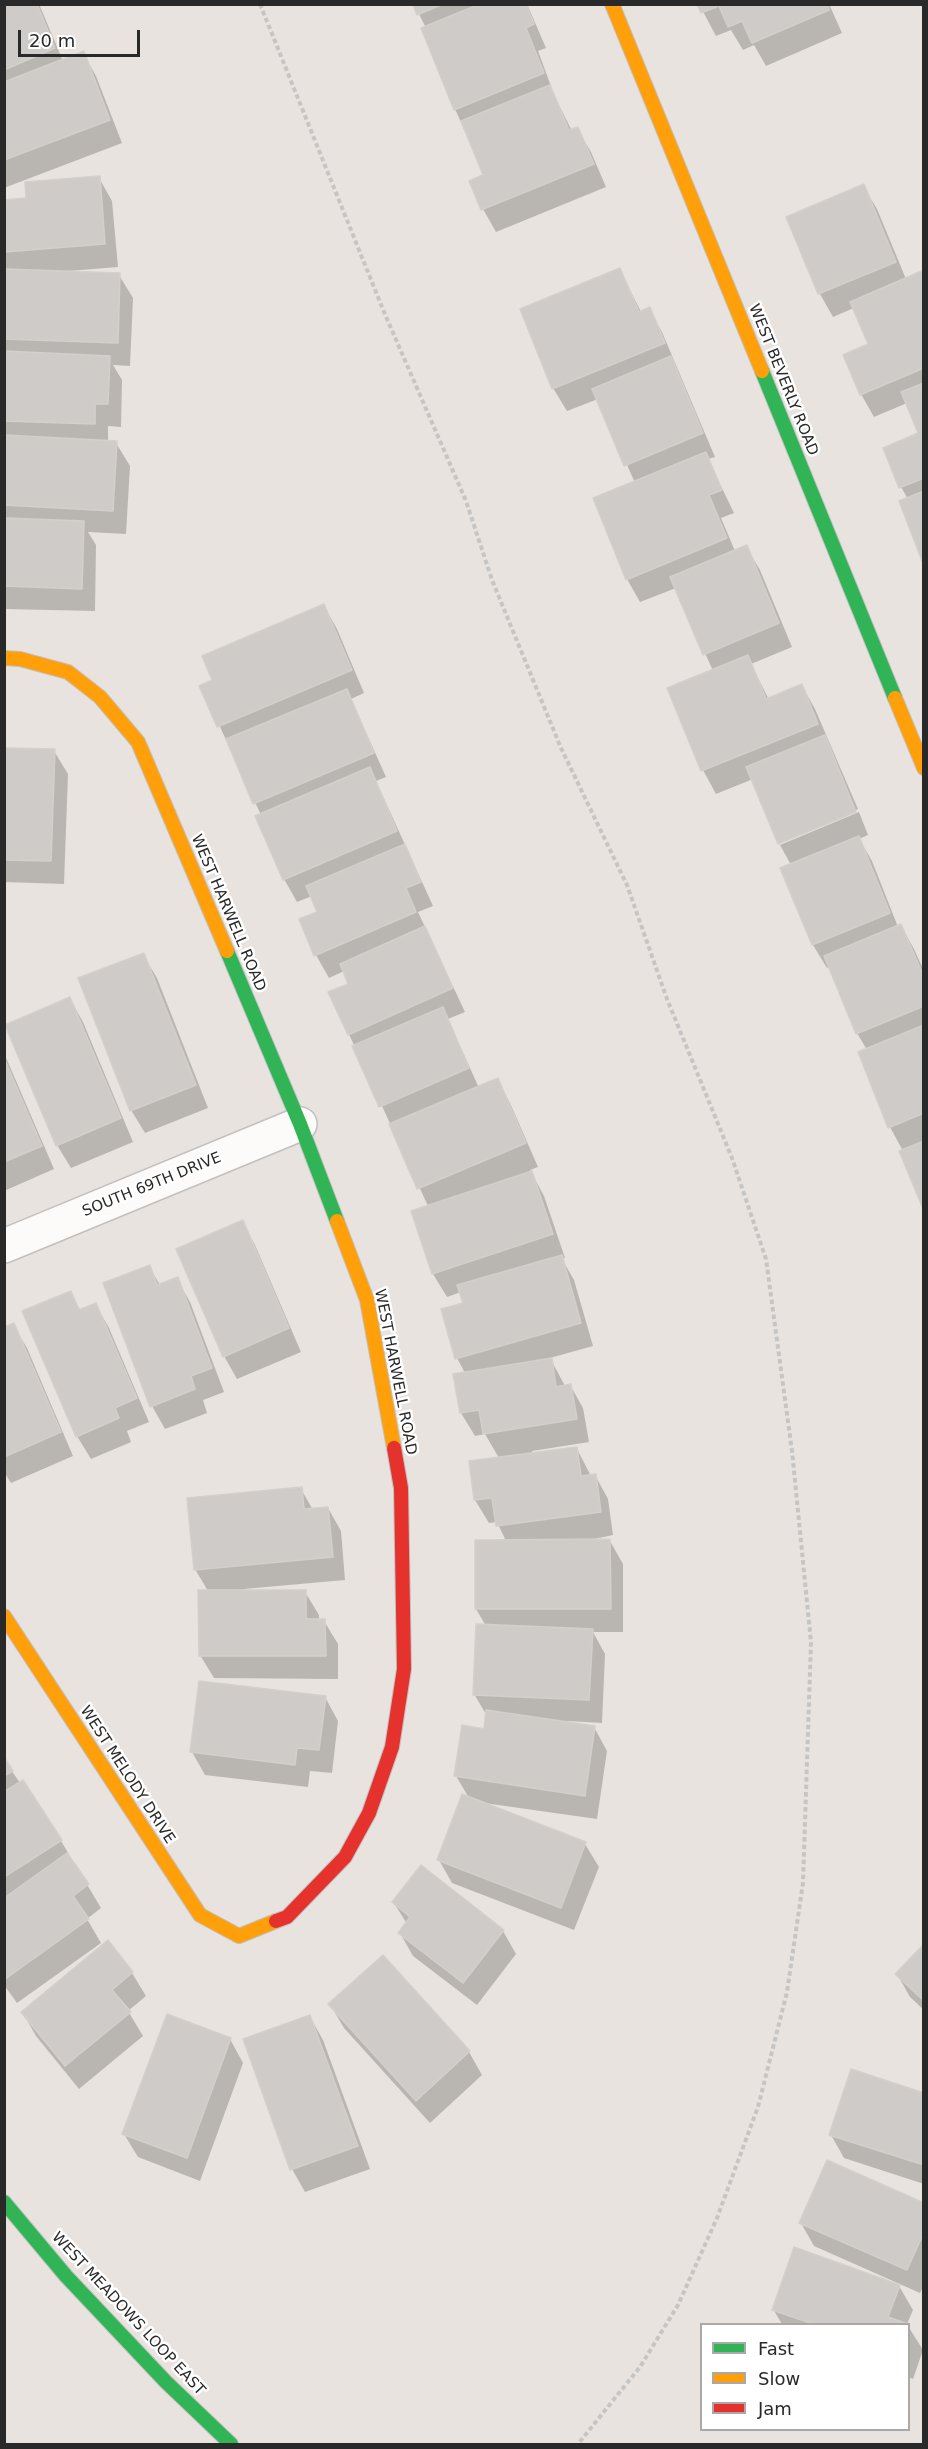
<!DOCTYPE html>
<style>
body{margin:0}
#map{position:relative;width:928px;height:2449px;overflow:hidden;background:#e8e3de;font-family:"DejaVu Sans",sans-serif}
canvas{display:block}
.frame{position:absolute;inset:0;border:6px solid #292929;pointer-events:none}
.legend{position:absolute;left:700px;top:2323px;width:210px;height:108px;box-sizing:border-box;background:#fff;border:2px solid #a9a9a9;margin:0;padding:8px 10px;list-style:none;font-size:18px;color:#292929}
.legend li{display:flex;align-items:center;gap:12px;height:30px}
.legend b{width:30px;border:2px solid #a9a9a9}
.scale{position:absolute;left:18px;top:30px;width:122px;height:27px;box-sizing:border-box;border:3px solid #292929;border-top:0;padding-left:8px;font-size:18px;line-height:21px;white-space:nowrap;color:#292929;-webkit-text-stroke:4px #fff;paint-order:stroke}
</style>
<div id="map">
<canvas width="928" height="2449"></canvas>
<div class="frame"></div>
<ul class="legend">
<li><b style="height:8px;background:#30b455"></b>Fast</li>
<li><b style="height:8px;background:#ff9f0a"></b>Slow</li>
<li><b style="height:8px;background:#e5322d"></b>Jam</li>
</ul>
<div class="scale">20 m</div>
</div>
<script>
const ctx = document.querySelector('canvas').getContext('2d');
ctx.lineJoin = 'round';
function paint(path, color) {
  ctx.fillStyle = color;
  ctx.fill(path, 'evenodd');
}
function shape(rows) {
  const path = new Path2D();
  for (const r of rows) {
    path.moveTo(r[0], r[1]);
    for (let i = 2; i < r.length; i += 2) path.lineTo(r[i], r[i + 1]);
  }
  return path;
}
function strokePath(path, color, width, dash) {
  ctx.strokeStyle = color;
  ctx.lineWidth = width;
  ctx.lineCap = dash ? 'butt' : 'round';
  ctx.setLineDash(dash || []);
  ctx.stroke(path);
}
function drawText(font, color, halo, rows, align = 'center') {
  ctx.font = font + ' "DejaVu Sans",sans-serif';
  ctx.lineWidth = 5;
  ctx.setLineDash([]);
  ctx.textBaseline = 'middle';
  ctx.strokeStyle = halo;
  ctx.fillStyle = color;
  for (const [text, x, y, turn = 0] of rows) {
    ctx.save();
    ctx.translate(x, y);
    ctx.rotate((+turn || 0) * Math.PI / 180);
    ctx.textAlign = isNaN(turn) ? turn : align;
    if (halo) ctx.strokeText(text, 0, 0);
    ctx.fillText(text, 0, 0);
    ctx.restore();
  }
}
paint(shape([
 [4,4,39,4,63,61,83,53,96,76,122,143,4,188],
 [414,4,527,4,546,48,538,51,555,97,572,131,577,129,591,152,606,187,496,232,483,209,485,176,455,109,426,28],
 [699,4,829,4,842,33,766,66,754,45,743,50,731,30,716,36],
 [99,178,112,201,118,267,69,271,69,273,119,275,133,298,130,366,113,365,122,380,121,427,108,426,108,442,116,443,130,466,126,534,88,532,96,545,95,611,4,609,4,201,28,199],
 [863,186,877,209,906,279,924,272,924,562,908,499,901,487,920,434,907,403,874,417,861,394,870,345,854,308,833,317,820,294,788,218],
 [620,270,641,312,649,309,662,332,715,457,708,459,734,513,721,518,735,551,746,547,760,570,792,647,751,664,769,700,802,686,815,709,858,809,780,842,780,845,753,779,716,794,703,770,669,689,713,671,676,588,640,602,627,579,635,483,598,399,567,411,553,388],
 [324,606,337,629,364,693,351,699,386,777,376,781,433,906,418,912,465,1012,448,1019,479,1088,497,1080,510,1103,538,1167,530,1170,544,1196,565,1258,562,1259,574,1280,593,1346,550,1358,565,1386,570,1385,583,1408,589,1442,532,1451,532,1454,577,1449,591,1476,595,1475,608,1499,613,1535,585,1541,610,1541,623,1564,623,1632,593,1632,605,1654,602,1723,568,1721,568,1723,594,1727,607,1751,597,1819,477,1802,585,1844,599,1867,574,1930,452,1883,439,1860,469,1798,456,1776,485,1730,487,1716,474,1694,486,1626,476,1609,506,1541,497,1522,489,1523,475,1500,470,1462,499,1458,485,1434,475,1436,461,1413,465,1373,457,1358,465,1304,461,1292,447,1297,433,1274,428,1206,330,993,350,984,344,971,329,978,316,955,319,913,312,896,297,902,284,879,261,815,201,686,214,681],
 [4,749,54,751,68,774,64,884,4,882],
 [859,812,868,835,859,839,872,861,898,927,901,926,914,949,924,971,924,1207,903,1151,890,1127,867,1050,857,1033,830,966,827,968,813,945,782,869,791,865,780,845],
 [143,955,157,978,208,1108,145,1133,131,1110],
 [70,999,83,1022,133,1142,71,1168,57,1145],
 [4,1053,54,1169,4,1191],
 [242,1222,255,1245,301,1352,237,1379,224,1356],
 [149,1267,160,1285,177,1279,190,1302,224,1392,203,1400,207,1413,165,1429,152,1406],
 [70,1293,81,1311,96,1305,109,1328,149,1422,127,1431,131,1442,91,1459,77,1436],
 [13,1325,27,1348,73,1456,11,1483,4,1472,4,1328],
 [301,1489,313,1510,328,1508,341,1531,345,1580,244,1589,244,1591,305,1592,319,1615,319,1621,324,1621,338,1644,338,1679,214,1678,200,1655,208,1591,195,1569],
 [325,1697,338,1721,332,1773,310,1771,308,1787,205,1775,192,1752],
 [4,1760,61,1841,101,1908,87,1919,101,1943,17,2003,4,1985],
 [394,1903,503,1931,516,1954,477,2005,413,1956,400,1933,407,1924],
 [107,1943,132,1973,146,1996,128,2011,143,2036,79,2089,36,2036,23,2013],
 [924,1946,924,2010,910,1997,897,1974],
 [383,1957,469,2052,482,2075,430,2123,344,2028,330,2004],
 [310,2017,323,2040,370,2169,305,2192,292,2169],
 [230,2039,243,2063,200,2181,138,2157,124,2134],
 [924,2094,924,2184,844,2158,831,2135],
 [924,2205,924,2285,920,2293,814,2246,801,2223],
 [899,2286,913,2310,907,2324,782,2324,773,2309],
 [908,2326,923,2350,913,2379,908,2377]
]), '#0003');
const building = shape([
 [4,4,37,4,55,48,4,70,4,4],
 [413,4,443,4,417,15,413,4],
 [480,4,526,4,534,24,526,28,544,73,454,110,421,28,480,4],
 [697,4,827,4,829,10,752,43,742,21,728,27,719,6,701,13,697,4],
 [84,51,110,120,4,160,4,82,84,51],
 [550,85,569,130,578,127,594,164,481,210,469,181,483,175,461,121,550,85],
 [100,176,105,244,4,252,4,200,26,198,25,182,100,176],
 [864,184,896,262,818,294,786,217,864,184],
 [620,268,639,312,650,307,665,343,552,389,520,309,620,268],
 [4,269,120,273,118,343,4,339,4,269],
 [924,270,924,368,860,395,843,355,868,344,850,302,924,270],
 [4,351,110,356,108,404,95,404,95,424,4,421,4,351],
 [671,356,703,433,624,466,592,389,671,356],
 [924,383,924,478,899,488,883,448,918,433,901,392,924,383],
 [4,435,117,441,113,511,4,505,4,435],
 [706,452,722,490,709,495,727,538,626,580,593,498,706,452],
 [924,491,924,566,899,501,924,491],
 [4,518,84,521,82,589,4,586,4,518],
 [747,545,779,623,703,655,670,577,747,545],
 [324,604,352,670,217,727,199,686,212,680,202,656,324,604],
 [748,655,766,699,802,684,818,724,701,771,667,688,748,655],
 [347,689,374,753,253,804,226,739,347,689],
 [825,735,856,812,778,844,746,767,825,735],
 [4,748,55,749,51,861,4,860,4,748],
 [370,767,397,831,283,880,255,816,370,767],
 [859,836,890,913,812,945,780,868,859,836],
 [405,844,421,882,406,888,416,912,314,956,299,919,317,912,306,886,405,844],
 [901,924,924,977,924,1006,856,1034,824,956,901,924],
 [425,926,453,988,348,1035,328,992,348,984,340,964,425,926],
 [144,953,196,1085,130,1111,78,978,144,953],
 [70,997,121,1118,56,1146,5,1025,70,997],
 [443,1007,469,1068,379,1107,352,1046,443,1007],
 [924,1025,924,1113,888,1128,858,1052,924,1025],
 [4,1058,42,1146,4,1162,4,1058],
 [498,1078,526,1143,417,1189,389,1124,498,1078],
 [924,1141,924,1211,899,1151,924,1141],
 [532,1171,553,1234,432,1274,411,1211,532,1171],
 [243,1220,289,1328,223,1357,176,1249,243,1220],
 [562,1255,581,1323,455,1359,441,1309,463,1303,457,1285,562,1255],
 [150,1265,157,1285,178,1277,212,1368,191,1376,195,1389,150,1407,103,1283,150,1265],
 [71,1291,79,1310,96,1303,137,1398,115,1408,119,1418,76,1437,22,1311,71,1291],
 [14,1323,61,1432,4,1457,4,1327,14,1323],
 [552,1358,556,1387,571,1384,577,1419,483,1434,479,1410,460,1413,453,1374,552,1358],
 [577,1447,581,1476,596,1474,601,1512,496,1526,492,1498,474,1500,469,1461,577,1447],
 [302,1487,304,1509,328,1507,333,1557,194,1570,187,1498,302,1487],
 [610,1539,611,1609,475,1609,475,1540,610,1539],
 [198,1590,306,1590,306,1619,325,1619,326,1656,199,1656,198,1590],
 [476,1624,593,1629,589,1700,473,1695,476,1624],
 [199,1681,326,1696,319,1750,297,1748,295,1765,190,1752,199,1681],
 [486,1710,595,1726,585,1796,454,1776,462,1725,484,1729,486,1710],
 [4,1757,13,1771,4,1776,4,1757],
 [23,1780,62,1840,4,1877,4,1792,23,1780],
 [462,1794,586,1842,561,1908,437,1860,462,1794],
 [67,1853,89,1884,73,1896,89,1919,4,1980,4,1898,67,1853],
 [421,1865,504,1930,463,1983,398,1933,410,1917,392,1902,421,1865],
 [108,1940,133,1972,112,1990,131,2012,65,2066,21,2012,108,1940],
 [924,1944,924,2001,895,1974,924,1944],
 [383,1955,470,2051,416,2101,328,2004,383,1955],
 [167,2014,231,2038,187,2158,122,2134,167,2014],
 [310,2015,358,2146,290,2170,243,2039,310,2015],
 [851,2069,924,2093,924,2165,829,2135,851,2069],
 [827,2160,924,2203,924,2232,907,2270,799,2223,827,2160],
 [794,2247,900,2285,888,2317,908,2324,813,2324,772,2310,794,2247]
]);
paint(building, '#cfcbc8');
strokePath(building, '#d3cfca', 1.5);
const street = shape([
 [4,1246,300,1124]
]);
const fast = shape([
 [762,371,895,698],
 [227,951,300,1124,337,1221],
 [4,2202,66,2276,166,2382,231,2444]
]);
const slow = shape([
 [612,4,762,371],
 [4,658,20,659,68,672,100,697,138,742,227,951],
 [895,698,924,768],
 [337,1221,367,1300,394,1448],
 [4,1616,200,1915,239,1936,276,1921]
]);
const jam = shape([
 [276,1921,287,1917,345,1857,369,1813,392,1747,404,1669,401,1488,394,1448]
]);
strokePath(street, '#c1c0c0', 36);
strokePath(fast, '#c1c0c0', 16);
strokePath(slow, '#c1c0c0', 16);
strokePath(jam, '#c1c0c0', 16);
strokePath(shape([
 [260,4,384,312,466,501,492,580,561,748,627,885,667,999,732,1158,766,1259,792,1451,811,1642,803,1883,787,1992,758,2107,717,2218,678,2305,640,2367,578,2444]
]), '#c6c5c5', 4, [4.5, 3]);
strokePath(street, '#fcfbfa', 33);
strokePath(fast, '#30b455', 14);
strokePath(slow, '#ff9f0a', 14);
strokePath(jam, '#e5322d', 14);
drawText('15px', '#292929', '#fff', [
 ["WEST BEVERLY ROAD",783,380,68],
 ["WEST HARWELL ROAD",228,913,67],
 ["SOUTH 69TH DRIVE",152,1185,-22],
 ["WEST HARWELL ROAD",395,1372,79],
 ["WEST MELODY DRIVE",127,1775,57],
 ["WEST MEADOWS LOOP EAST",128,2314,47]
]);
</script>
